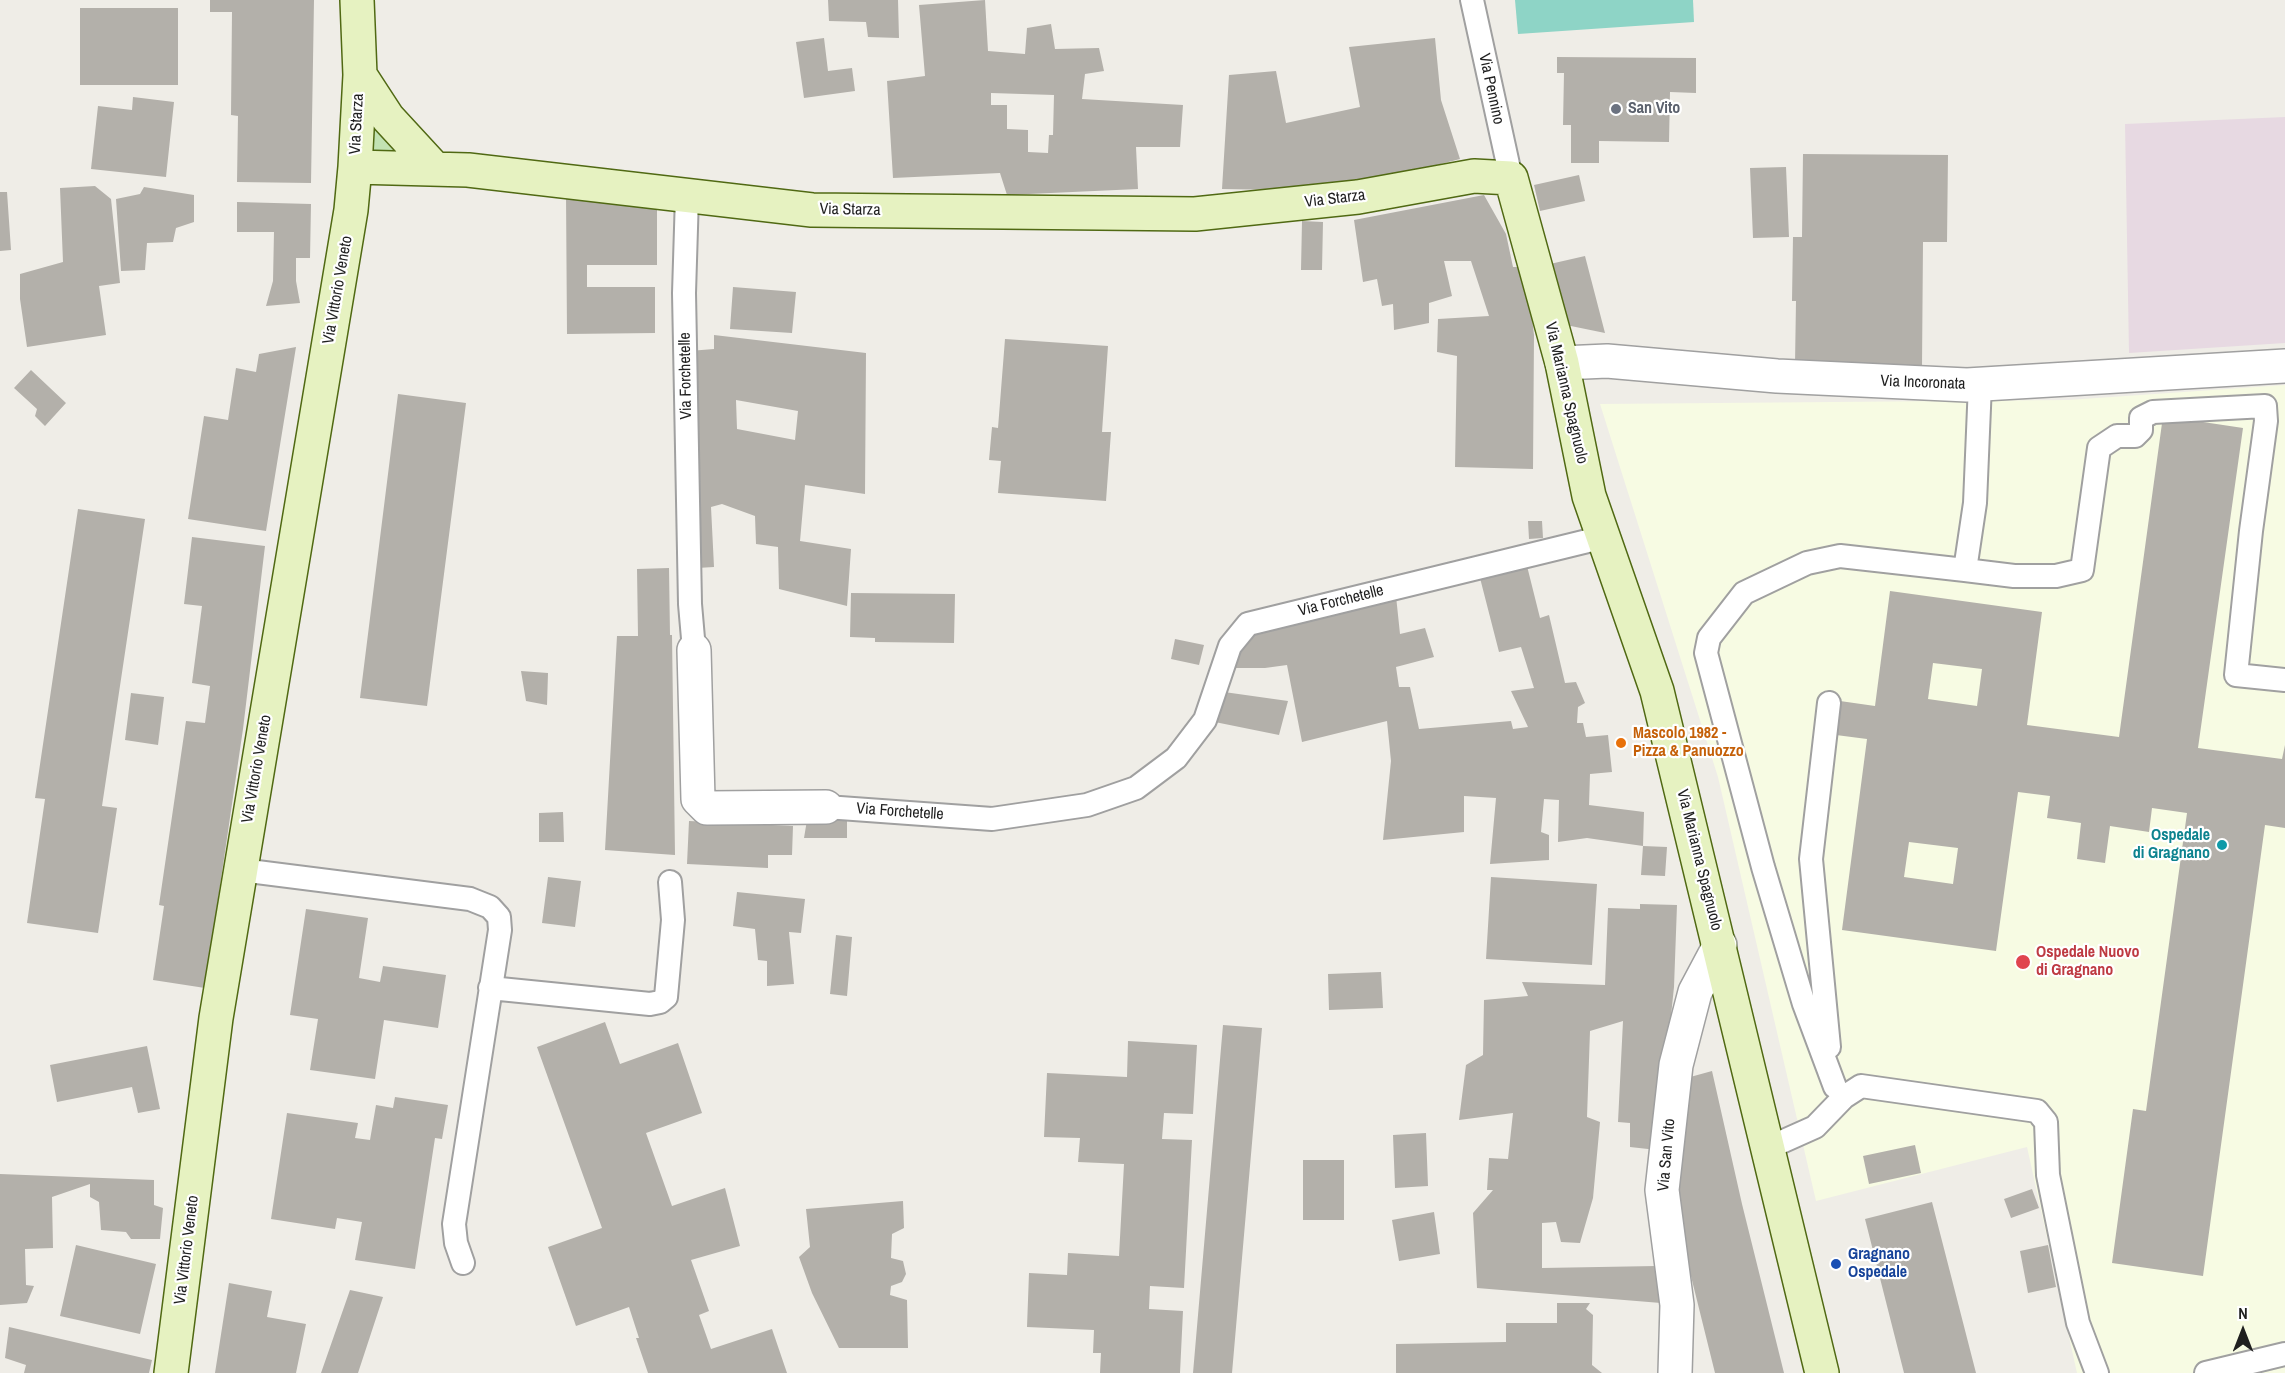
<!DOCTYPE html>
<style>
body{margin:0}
#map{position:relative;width:2285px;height:1373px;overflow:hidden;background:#efede7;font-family:"Archivo Narrow",sans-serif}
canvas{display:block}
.north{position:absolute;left:2213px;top:1301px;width:60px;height:60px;-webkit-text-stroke:4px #fff;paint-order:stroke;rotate:0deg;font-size:16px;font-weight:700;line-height:24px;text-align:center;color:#1f1f1f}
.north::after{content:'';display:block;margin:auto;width:21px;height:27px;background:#1f1f1f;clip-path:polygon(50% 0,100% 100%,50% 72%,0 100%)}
</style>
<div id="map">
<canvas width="2285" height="1373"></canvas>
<div class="north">N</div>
</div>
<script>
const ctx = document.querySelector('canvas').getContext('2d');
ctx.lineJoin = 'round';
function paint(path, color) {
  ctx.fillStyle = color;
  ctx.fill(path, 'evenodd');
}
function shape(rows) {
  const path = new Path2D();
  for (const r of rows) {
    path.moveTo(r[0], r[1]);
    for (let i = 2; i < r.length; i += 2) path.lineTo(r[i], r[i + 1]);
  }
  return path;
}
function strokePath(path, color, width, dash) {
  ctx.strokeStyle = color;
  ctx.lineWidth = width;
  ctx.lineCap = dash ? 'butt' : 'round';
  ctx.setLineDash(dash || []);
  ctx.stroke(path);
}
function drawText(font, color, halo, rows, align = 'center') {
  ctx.font = font + ' "Archivo Narrow",sans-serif';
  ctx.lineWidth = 4.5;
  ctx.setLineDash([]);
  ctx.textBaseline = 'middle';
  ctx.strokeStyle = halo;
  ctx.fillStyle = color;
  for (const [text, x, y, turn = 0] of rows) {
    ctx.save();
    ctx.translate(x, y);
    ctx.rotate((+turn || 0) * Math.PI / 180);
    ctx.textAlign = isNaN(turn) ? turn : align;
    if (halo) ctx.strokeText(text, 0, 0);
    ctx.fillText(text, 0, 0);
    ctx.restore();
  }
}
paint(shape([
 [2285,117,2285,343,2129,353,2125,124]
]), '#e7d9e2');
paint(shape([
 [2285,385,2285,1373,2077,1373,2027,1147,1816,1201,1718,777,1600,404,2068,400]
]), '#f7fbe3');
paint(shape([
 [360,75,401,157,355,156]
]), '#c2e2b3');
paint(shape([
 [1515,0,1693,0,1694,22,1518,34]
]), '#8ed4c6');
paint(shape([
 [210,0,314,0,311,183,237,182,238,116,231,115,232,12,210,12],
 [828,0,898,0,899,38,868,37,866,22,829,21],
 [985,0,988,51,1025,54,1027,28,1051,24,1055,49,1099,48,1104,71,1085,74,1082,99,1183,105,1180,147,1136,147,1138,189,1007,195,1000,173,893,178,887,81,925,76,919,5],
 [991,93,1054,95,1053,135,1049,135,1048,153,1028,152,1028,130,1007,129,1007,105,991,105],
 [80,8,178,8,178,85,80,85],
 [824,38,828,71,852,68,855,91,804,98,796,42],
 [1435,38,1441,100,1460,159,1394,176,1281,190,1222,189,1229,75,1276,71,1286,123,1360,107,1349,47],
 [1557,57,1696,58,1696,93,1670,92,1669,142,1599,141,1599,163,1571,163,1571,125,1563,125,1564,73,1557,73],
 [133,97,174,102,166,177,91,169,98,106,132,110],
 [1803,154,1948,155,1947,242,1923,242,1922,366,1795,364,1796,301,1792,301,1793,237,1802,237],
 [1786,167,1789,237,1753,238,1750,168],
 [1579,175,1585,201,1540,211,1534,185],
 [95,186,111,199,120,283,99,286,106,335,27,347,20,299,20,274,63,262,60,188],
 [144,187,194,195,194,222,176,228,173,242,147,243,145,270,121,271,116,199,140,194],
 [0,192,7,192,11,250,0,251],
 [566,194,657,201,657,265,587,265,587,287,655,287,655,333,567,334],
 [1484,195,1506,234,1513,267,1526,267,1534,335,1533,469,1455,467,1457,356,1437,352,1438,319,1489,316,1471,261,1444,261,1452,296,1429,303,1429,323,1394,330,1393,304,1382,306,1377,279,1363,282,1354,220],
 [237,202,311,204,310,258,296,258,296,281,300,303,266,306,273,281,274,232,237,232],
 [1302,221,1323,222,1322,270,1301,270],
 [1585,256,1605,333,1566,325,1550,264],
 [733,287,796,292,792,333,730,329],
 [714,335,866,353,865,494,805,485,800,541,851,549,847,606,779,589,778,547,756,544,755,516,722,504,711,507,714,567,680,569,689,351,714,349],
 [736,400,798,411,795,440,737,429],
 [1005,339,1108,346,1102,432,1111,432,1106,501,998,493,1001,461,989,460,992,427,998,428],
 [296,347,266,531,188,519,204,416,228,420,236,368,256,372,259,354],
 [31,370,66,403,45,426,35,416,37,409,14,388],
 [398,394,466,403,427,706,360,698],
 [2163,416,2243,428,2198,748,2282,759,2285,745,2285,828,2265,825,2203,1276,2112,1263,2133,1109,2146,1111,2187,813,2152,808,2149,832,2110,826,2105,863,2077,859,2081,823,2047,818,2050,796,2018,792,1996,951,1842,930,1867,739,1836,735,1840,701,1875,706,1890,591,2042,612,2027,725,2119,737],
 [1933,663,1982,669,1977,706,1928,699],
 [1909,842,1958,848,1953,884,1904,877],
 [78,509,145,519,102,806,117,808,98,933,27,923,45,799,35,798],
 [1528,521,1542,521,1543,538,1529,539],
 [192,537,265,546,243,729,205,988,153,980,164,906,159,905,186,721,205,723,210,686,192,683,202,606,184,604],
 [1527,566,1540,618,1549,615,1565,683,1576,682,1585,703,1578,707,1577,723,1583,723,1586,737,1608,735,1612,772,1590,774,1589,805,1644,812,1643,846,1587,838,1558,842,1559,800,1544,799,1541,832,1549,835,1549,860,1490,864,1496,798,1464,796,1464,832,1383,840,1391,761,1387,721,1302,742,1287,665,1265,668,1224,668,1233,634,1396,596,1400,634,1425,628,1434,657,1396,667,1399,687,1410,687,1419,729,1511,721,1513,729,1528,727,1511,691,1534,688,1521,647,1499,652,1480,578],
 [669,568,670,635,672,635,675,855,605,850,617,636,638,636,637,569],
 [851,593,955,594,954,643,875,642,875,638,850,637],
 [1175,639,1204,645,1199,665,1171,659],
 [521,671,548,673,547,705,526,701],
 [1217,691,1288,701,1279,735,1205,720],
 [131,693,164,697,158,745,125,740],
 [563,812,564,842,539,842,539,813],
 [847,818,847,838,804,838,807,820],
 [689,821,793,826,792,855,768,855,768,868,687,864],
 [1643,846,1667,847,1665,876,1641,875],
 [548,877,581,881,575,927,542,923],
 [1491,877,1597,884,1592,965,1486,959],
 [737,892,805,899,801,933,789,932,794,984,767,986,767,961,758,960,755,929,733,926],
 [1640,904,1677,905,1674,987,1657,1150,1630,1147,1630,1123,1618,1122,1623,1021,1590,1031,1587,1117,1600,1122,1593,1198,1580,1243,1561,1242,1556,1222,1542,1223,1542,1268,1656,1266,1661,1303,1477,1288,1473,1213,1493,1190,1487,1190,1489,1158,1508,1159,1513,1113,1459,1120,1466,1065,1483,1055,1484,1000,1528,996,1522,982,1605,985,1608,908,1640,909],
 [306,909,368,918,359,978,380,982,383,966,446,975,438,1028,384,1020,375,1079,310,1070,318,1019,290,1015],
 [836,935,852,937,847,996,830,994],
 [1381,972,1383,1008,1329,1010,1328,974],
 [605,1022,620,1064,678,1043,702,1113,646,1133,672,1206,725,1188,740,1246,691,1260,709,1311,699,1315,711,1349,772,1329,787,1373,648,1373,636,1338,639,1338,629,1307,576,1326,548,1247,602,1228,537,1047],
 [1223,1025,1262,1028,1232,1373,1193,1373],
 [1128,1041,1197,1045,1193,1114,1164,1113,1162,1139,1192,1140,1184,1288,1150,1286,1149,1309,1183,1311,1180,1373,1100,1373,1101,1353,1093,1353,1094,1330,1027,1327,1029,1273,1067,1275,1068,1253,1119,1256,1124,1164,1078,1162,1080,1138,1044,1137,1047,1073,1127,1077],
 [147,1046,160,1109,138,1113,132,1087,57,1102,50,1065],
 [1712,1071,1742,1204,1784,1373,1715,1373,1684,1248,1675,1220,1683,1079],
 [395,1097,448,1105,442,1139,435,1138,415,1269,355,1260,362,1222,337,1218,335,1229,271,1219,287,1113,358,1123,355,1138,370,1140,376,1105,393,1108],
 [1426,1133,1428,1186,1395,1188,1393,1135],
 [1915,1145,1921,1173,1869,1184,1863,1156],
 [1303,1160,1344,1160,1344,1220,1303,1220],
 [0,1174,154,1180,154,1205,163,1208,160,1239,131,1239,126,1232,101,1230,99,1202,90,1197,90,1184,52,1197,53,1248,25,1249,26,1285,34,1286,27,1303,0,1305],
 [2032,1189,2039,1208,2011,1218,2004,1199],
 [903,1201,904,1228,892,1234,891,1258,903,1261,906,1274,902,1282,891,1286,890,1295,907,1300,908,1348,839,1348,812,1293,799,1257,810,1247,806,1209],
 [1932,1202,1976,1373,1904,1373,1865,1219],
 [1434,1212,1440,1254,1399,1261,1392,1220],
 [76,1245,156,1264,140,1334,60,1316],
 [2048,1245,2056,1287,2028,1293,2020,1251],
 [229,1283,272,1291,267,1317,306,1324,296,1373,215,1373],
 [350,1290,383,1297,358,1373,321,1373],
 [1557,1303,1590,1303,1586,1309,1593,1315,1592,1365,1602,1373,1396,1373,1396,1344,1506,1342,1506,1323,1557,1323],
 [9,1327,152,1360,149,1373,24,1373,26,1365,5,1358]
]), '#b3b0aa');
const lane = shape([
 [1472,0,1511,178],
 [687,196,684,293,690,604,694,650],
 [1965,570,2014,576,2056,576,2082,570,2099,448,2117,436,2135,436,2141,430,2141,418,2153,412,2265,406,2266,421,2251,531,2236,675,2285,680],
 [1829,703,1811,859,1829,1047],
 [826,807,992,819,1087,805,1136,788,1176,758,1205,720,1230,646,1248,624,1604,537],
 [241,870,470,899,490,907,499,917,500,930,454,1224,456,1243,463,1263],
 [490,988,650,1004,660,1002,666,997,673,920,670,882],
 [1835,1087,1804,1004,1763,867,1706,653,1709,638,1744,593,1807,563,1840,556,1965,570,1975,503,1980,384],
 [1768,1148,1815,1127,1844,1097,1861,1086,2037,1111,2046,1122,2048,1175,2078,1323,2097,1373],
 [2206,1373,2285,1354]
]);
const street = shape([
 [1562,363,1607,361,1777,376,1967,385,2285,366],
 [694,650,698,799,707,808,826,807],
 [1675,1373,1677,1305,1662,1190,1676,1065,1695,992,1720,945]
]);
const secondary = shape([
 [357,0,360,75,355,167,468,170,812,210,1195,214,1358,197,1474,176,1511,178,1562,363,1589,496,1657,691,1822,1373],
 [360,75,388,118,435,169],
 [171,1373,216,1018,351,210,355,167]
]);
strokePath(lane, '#a0a0a0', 26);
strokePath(street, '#a0a0a0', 36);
strokePath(secondary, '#506913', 36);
strokePath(lane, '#fff', 22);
strokePath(street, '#fff', 33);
strokePath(secondary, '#e6f2c1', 33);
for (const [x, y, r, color] of [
 [1616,109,6,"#6b7280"],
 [1621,743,6,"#e8710a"],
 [2222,845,6,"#0f9aa8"],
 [2023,962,8,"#e0444e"],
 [1836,1264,6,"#1a4fb4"]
]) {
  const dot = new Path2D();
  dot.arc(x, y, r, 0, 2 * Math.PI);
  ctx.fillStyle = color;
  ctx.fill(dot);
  strokePath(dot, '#fff', 2);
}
drawText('16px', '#1f1f1f', '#fff', [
 ["Via Pennino",1491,89,78],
 ["Via Starza",357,124,-87],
 ["Via Starza",1335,199,-7],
 ["Via Starza",850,210,1],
 ["Via Vittorio Veneto",338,290,-80],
 ["Via Forchetelle",686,376,-91],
 ["Via Incoronata",1923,383,2],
 ["Via Marianna Spagnuolo",1566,393,77],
 ["Via Forchetelle",1341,601,-14],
 ["Via Vittorio Veneto",257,769,-80],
 ["Via Forchetelle",900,812,4],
 ["Via Marianna Spagnuolo",1699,860,76],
 ["Via San Vito",1667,1155,-85],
 ["Via Vittorio Veneto",187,1250,-83]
]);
drawText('bold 16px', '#5b616d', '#fff', [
 ["San Vito",1628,109]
], 'left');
drawText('bold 16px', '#c56008', '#fff', [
 ["Mascolo 1982 -",1633,734],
 ["Pizza & Panuozzo",1633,752]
], 'left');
drawText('bold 16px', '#0d838f', '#fff', [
 ["Ospedale",2210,836],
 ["di Gragnano",2210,854]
], 'right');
drawText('bold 16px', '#be3a42', '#fff', [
 ["Ospedale Nuovo",2036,953],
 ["di Gragnano",2036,971]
], 'left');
drawText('bold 16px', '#164399', '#fff', [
 ["Gragnano",1848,1255],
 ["Ospedale",1848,1273]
], 'left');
</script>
